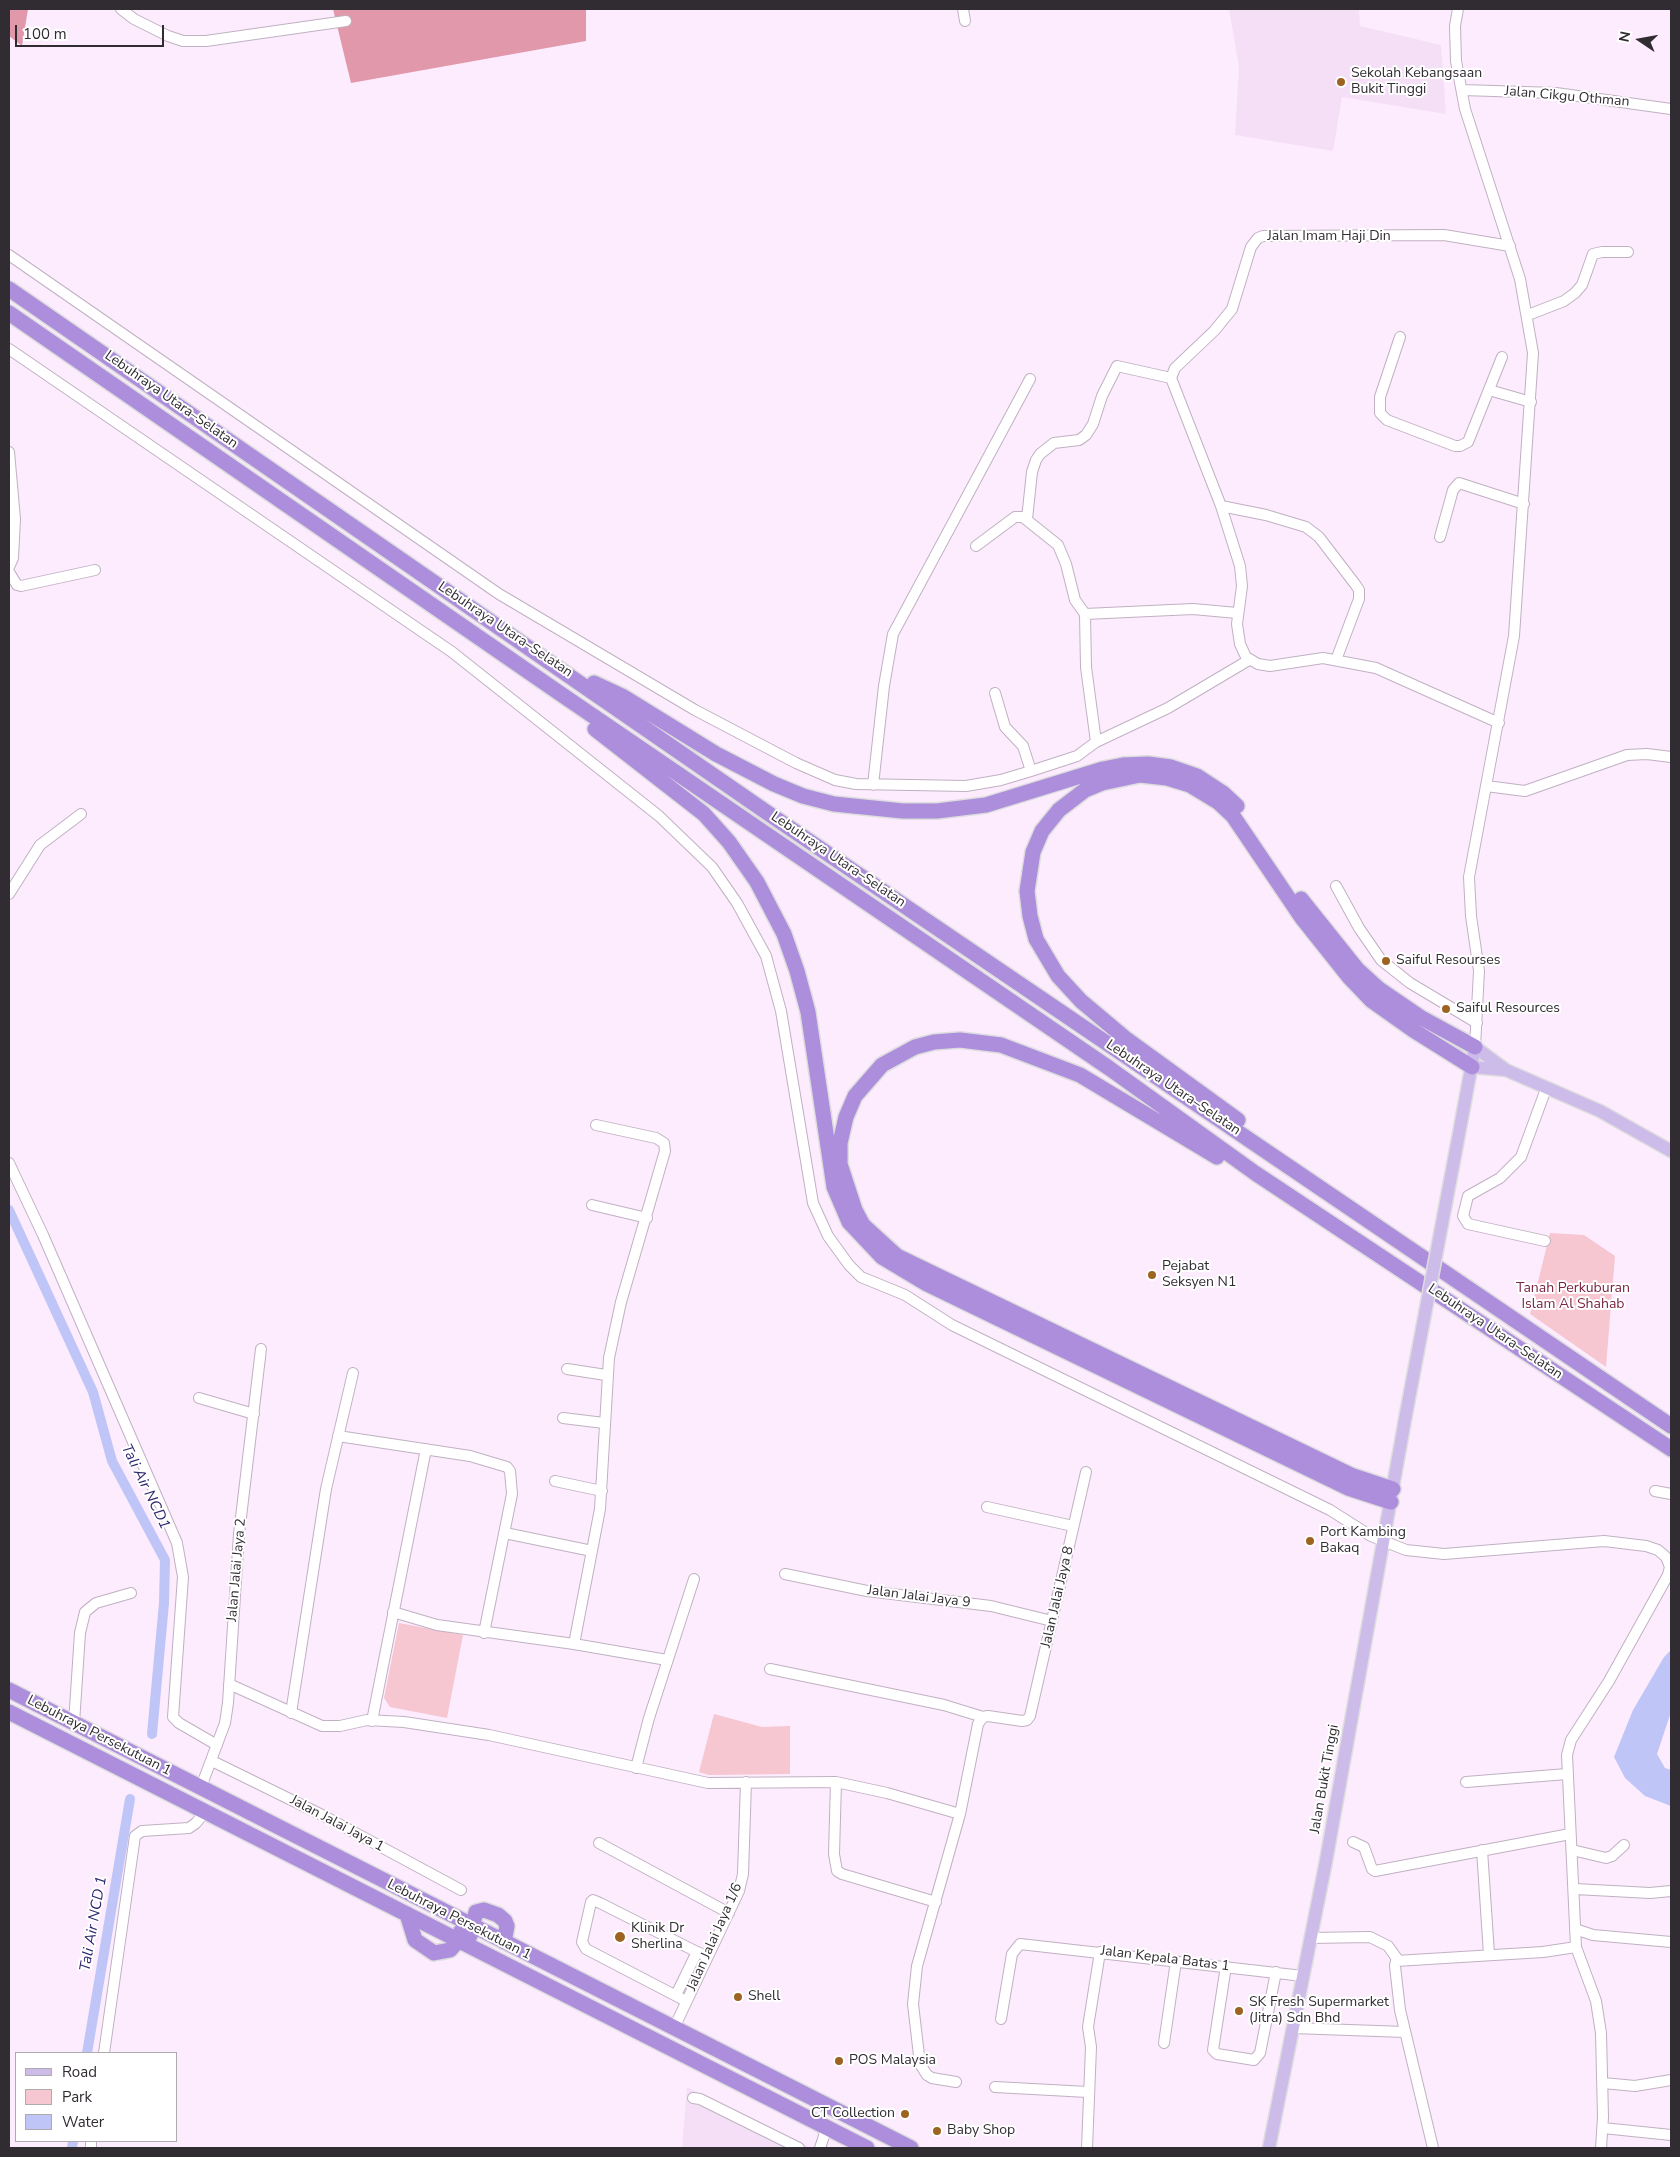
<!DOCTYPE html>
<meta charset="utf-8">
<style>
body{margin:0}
#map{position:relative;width:1680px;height:2157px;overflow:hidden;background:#fcecfe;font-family:"Nunito Sans",sans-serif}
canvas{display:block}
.frame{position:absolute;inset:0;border:10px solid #312c32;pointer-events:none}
.legend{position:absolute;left:15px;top:2052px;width:162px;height:90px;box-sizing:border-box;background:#fff;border:1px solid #adabad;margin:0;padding:6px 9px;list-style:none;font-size:15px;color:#312c32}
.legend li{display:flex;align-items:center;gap:10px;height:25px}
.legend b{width:25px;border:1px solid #adabad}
.north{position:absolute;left:1615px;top:15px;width:50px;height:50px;-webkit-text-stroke:4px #fff;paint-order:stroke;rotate:282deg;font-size:14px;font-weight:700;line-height:20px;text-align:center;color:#312c32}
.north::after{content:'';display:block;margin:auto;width:18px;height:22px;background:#312c32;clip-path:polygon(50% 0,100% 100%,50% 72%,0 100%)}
.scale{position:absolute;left:15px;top:25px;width:149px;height:22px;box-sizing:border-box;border:2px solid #312c32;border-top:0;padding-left:6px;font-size:15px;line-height:18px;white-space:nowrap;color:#312c32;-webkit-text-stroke:4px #fff;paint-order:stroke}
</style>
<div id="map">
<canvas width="1680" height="2157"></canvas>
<div class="frame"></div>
<ul class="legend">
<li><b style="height:6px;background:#cdbbea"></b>Road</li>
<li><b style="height:14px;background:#f6c6d1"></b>Park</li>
<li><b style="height:14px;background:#c0c5f8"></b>Water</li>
</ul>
<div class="north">N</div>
<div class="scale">100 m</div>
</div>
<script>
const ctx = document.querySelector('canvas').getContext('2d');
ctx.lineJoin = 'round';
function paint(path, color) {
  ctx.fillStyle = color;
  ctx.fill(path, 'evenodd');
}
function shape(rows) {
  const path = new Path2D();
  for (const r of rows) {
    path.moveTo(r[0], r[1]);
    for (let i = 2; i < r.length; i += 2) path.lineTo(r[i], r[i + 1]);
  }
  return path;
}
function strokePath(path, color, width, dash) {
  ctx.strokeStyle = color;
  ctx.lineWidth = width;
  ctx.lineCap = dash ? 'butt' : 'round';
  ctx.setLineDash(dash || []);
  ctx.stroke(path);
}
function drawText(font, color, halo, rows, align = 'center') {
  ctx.font = font + ' "Nunito Sans",sans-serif';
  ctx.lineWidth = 4;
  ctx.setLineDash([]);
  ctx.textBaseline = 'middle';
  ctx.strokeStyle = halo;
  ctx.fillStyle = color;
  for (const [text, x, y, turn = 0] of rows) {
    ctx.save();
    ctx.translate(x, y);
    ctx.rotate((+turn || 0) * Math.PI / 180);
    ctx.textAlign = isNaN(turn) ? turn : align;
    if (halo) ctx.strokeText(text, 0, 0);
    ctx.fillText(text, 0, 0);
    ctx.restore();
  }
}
paint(shape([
 [1229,9,1359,9,1360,26,1441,45,1446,114,1342,97,1333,151,1235,135,1239,67],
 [687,2087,812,2148,682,2148]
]), '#f4dff7');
paint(shape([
 [1550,1233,1584,1235,1615,1256,1606,1367,1530,1314],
 [399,1623,463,1635,447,1718,390,1707,384,1698],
 [714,1714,762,1727,790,1726,790,1774,709,1775,699,1772]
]), '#f6c6d1');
paint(shape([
 [9,9,28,9,22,46,9,36],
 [333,9,586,9,586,41,351,83]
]), '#e198aa');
paint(shape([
 [1671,1650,1671,1712,1657,1754,1665,1768,1671,1770,1671,1806,1645,1796,1625,1778,1614,1757,1633,1710,1664,1657]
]), '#c0c5f8');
strokePath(shape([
 [9,1210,93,1392,112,1461,165,1560,164,1603,152,1734],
 [87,2053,130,1799],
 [72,2148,73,2141]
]), '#c0c5f8', 10);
const minor = shape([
 [121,9,134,19,168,36,183,41,206,41,346,21],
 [963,9,965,21],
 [1458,9,1455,26,1456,61,1465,109,1520,279,1533,353,1514,636,1469,877,1471,916,1479,971,1475,1047],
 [1462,90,1556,93,1671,109],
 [9,255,499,594,695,710,796,763,835,780,856,784,966,786,1001,780,1031,771,1077,756,1096,742,1168,708,1249,660],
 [1528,315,1564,301,1575,293,1582,285,1593,254,1602,252,1628,252],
 [1400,337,1380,397,1380,413,1387,420,1455,446,1460,446,1468,442,1502,357],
 [9,349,452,652,659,816,712,867,737,903,766,956,781,1011,813,1203,828,1236,849,1265,861,1277,905,1295,952,1325,1330,1510,1371,1536,1406,1550,1444,1554,1604,1541,1646,1546,1658,1550,1666,1557,1670,1567,1668,1575,1609,1681,1571,1740,1567,1755,1576,1947,1596,2001,1601,2033,1603,2117,1601,2148],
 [1171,378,1221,506,1240,566,1242,586,1237,624,1240,644,1246,657,1258,664,1270,666,1323,658,1376,668,1499,723],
 [1171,378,1175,368,1215,330,1232,309,1251,247,1258,238,1263,236,1444,235,1510,246],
 [1489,390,1531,402],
 [9,452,15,519,13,558,9,567],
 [1221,506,1266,515,1306,527,1319,537,1355,584,1359,590,1359,599,1336,660],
 [1027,519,1032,472,1036,460,1040,454,1054,443,1079,440,1086,435,1093,424,1102,396,1117,366,1171,378],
 [1440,537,1453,490,1459,483,1524,504],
 [976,546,1015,517,1023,517,1058,545,1066,564,1075,600,1085,614,1193,609,1237,613],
 [9,572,17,585,21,586,95,570],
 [1085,614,1086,667,1096,742],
 [995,693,1005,727,1023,746,1031,771],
 [873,785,884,686,893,634,1030,379],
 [1486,786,1525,791,1627,755,1647,754,1671,757],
 [1336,886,1359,928,1381,960,1410,983,1477,1023],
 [9,894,40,845,81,814],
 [9,1163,43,1235,177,1543,183,1577,173,1717,179,1723,217,1745],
 [592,1205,647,1218],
 [1545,1241,1468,1224,1463,1216,1468,1196,1500,1178,1521,1157,1546,1089],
 [567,1369,606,1375],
 [199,1398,254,1414],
 [563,1418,604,1423],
 [338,1436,470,1456,507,1467,510,1471,512,1494,484,1633],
 [555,1481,602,1491],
 [1655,1491,1671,1494],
 [987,1507,1073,1526],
 [505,1533,592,1551],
 [785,1574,867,1591,991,1606,1052,1621],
 [393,1612,437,1625,574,1644,667,1660],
 [574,1644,600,1509,609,1358,621,1302,665,1151,664,1143,656,1138,596,1125],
 [770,1669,944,1705,983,1717],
 [229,1684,322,1726,340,1726,367,1720,404,1722,489,1735,708,1783,836,1782,887,1793,960,1814],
 [291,1713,326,1489,353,1373],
 [372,1721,426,1449],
 [74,1723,80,1633,85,1612,96,1603,131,1593],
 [212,1761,322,1815,461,1890],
 [636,1768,649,1718,694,1579],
 [836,1782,834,1854,837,1871,842,1874,936,1902],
 [1466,1782,1567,1774],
 [201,1787,225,1723,228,1703,239,1534,261,1349],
 [1353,1842,1364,1847,1372,1869,1375,1871,1570,1834],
 [599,1843,729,1913],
 [1482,1850,1489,1954],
 [1572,1850,1606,1858,1612,1856,1624,1845],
 [1575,1889,1650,1893,1671,1891],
 [1575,1929,1593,1935,1671,1942],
 [1310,1938,1370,1937,1388,1946,1398,1960],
 [1226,1966,1213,2050,1217,2054,1254,2060,1260,2053,1276,1972],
 [676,1995,697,1952,702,1954],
 [686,2001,586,1949,582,1942,591,1902,593,1900,600,1903,697,1952],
 [1001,2019,1012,1954,1020,1944,1303,1976],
 [674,2028,739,1891,743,1874,746,1782],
 [1293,2028,1405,2032],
 [1164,2043,1176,1961],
 [104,2053,135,1836,142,1831,189,1828,196,1823,205,1812],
 [956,2082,932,2078,927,2075,920,2064,913,2004,917,1966,960,1814,978,1724,983,1717,988,1716,1022,1721,1027,1720,1030,1716,1086,1472],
 [1603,2083,1635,2086,1671,2080],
 [995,2087,1088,2092],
 [693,2098,700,2099,799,2148],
 [1603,2128,1671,2135],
 [91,2148,91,2141],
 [820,2148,827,2127],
 [1087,2148,1091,2047,1088,2027,1100,1952],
 [1433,2148,1400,2010,1395,1966,1396,1961,1543,1952,1576,1947]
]);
const major = shape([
 [1472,1067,1506,1070],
 [1458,1139,1475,1047,1506,1070,1600,1111,1671,1151],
 [1269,2148,1326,1861,1406,1414]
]);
const highway = shape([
 [9,289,772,816,1671,1426],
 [9,313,555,690,1109,1068,1255,1173,1671,1449],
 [594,683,622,696,716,754,774,784,803,796,834,804,903,811,937,811,986,805,1103,769,1123,765,1148,764,1171,767,1197,776,1223,793,1237,806],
 [595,729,704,814,729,842,757,882,784,934,797,971,808,1012,834,1187,849,1222,882,1257,927,1284,1348,1488,1391,1502],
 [1301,899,1357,969,1379,989,1420,1017,1475,1047],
 [1238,1120,1125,1038,1081,1001,1058,976,1036,939,1030,916,1027,891,1033,852,1042,831,1059,810,1085,790,1102,783,1140,775,1167,778,1190,785,1218,802,1233,816,1302,918,1349,977,1372,1001,1413,1030,1472,1067],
 [1217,1157,1080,1075,1001,1045,960,1040,934,1042,915,1047,882,1065,855,1096,846,1117,840,1143,840,1164,855,1210,863,1225,897,1256,1351,1475,1393,1489],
 [9,1690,911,2148],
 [9,1712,867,2148],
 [407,1914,415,1940,434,1953,450,1950,459,1940,461,1931],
 [470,1936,476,1912,484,1910,498,1915,505,1921,507,1926,504,1942]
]);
strokePath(minor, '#c0b1c2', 12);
strokePath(major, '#deddde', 15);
strokePath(highway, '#deddde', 18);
strokePath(minor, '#fff', 10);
strokePath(major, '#cdbbea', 12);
strokePath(highway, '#ac8edc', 15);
const majorBridge = shape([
 [1406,1414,1458,1139]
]);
strokePath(majorBridge, '#deddde', 15, []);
strokePath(majorBridge, '#cdbbea', 12);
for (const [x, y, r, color] of [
 [1341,82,5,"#9d6321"],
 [1386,961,5,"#9d6321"],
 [1446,1009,5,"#9d6321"],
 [1152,1275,5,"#9d6321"],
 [1310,1541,5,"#9d6321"],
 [620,1937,6,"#9d6321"],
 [738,1997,5,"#9d6321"],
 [1239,2011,5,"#9d6321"],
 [839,2061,5,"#9d6321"],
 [905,2114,5,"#9d6321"],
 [937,2131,5,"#9d6321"]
]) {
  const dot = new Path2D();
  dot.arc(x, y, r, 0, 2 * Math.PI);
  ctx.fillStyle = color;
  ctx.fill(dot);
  strokePath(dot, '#fff', 2);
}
drawText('14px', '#312c32', '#fff', [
 ["Sekolah Kebangsaan",1351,74],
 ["Bukit Tinggi",1351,90],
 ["Saiful Resourses",1396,961],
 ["Saiful Resources",1456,1009],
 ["Pejabat",1162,1267],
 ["Seksyen N1",1162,1283],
 ["Port Kambing",1320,1533],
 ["Bakaq",1320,1549],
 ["Klinik Dr",631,1929],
 ["Sherlina",631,1945],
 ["Shell",748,1997],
 ["SK Fresh Supermarket",1249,2003],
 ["(Jitra) Sdn Bhd",1249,2019],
 ["POS Malaysia",849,2061],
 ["CT Collection",895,2114,"right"],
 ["Baby Shop",947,2131]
], 'left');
drawText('14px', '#312c32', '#fff', [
 ["Jalan Cikgu Othman",1567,97,5],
 ["Jalan Imam Haji Din",1329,237],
 ["Lebuhraya Utara–Selatan",171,400,35],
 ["Lebuhraya Utara–Selatan",505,630,34],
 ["Lebuhraya Utara–Selatan",838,860,34],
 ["Lebuhraya Utara–Selatan",1173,1088,34],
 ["Lebuhraya Utara–Selatan",1495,1332,34],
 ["Jalan Jalai Jaya 2",237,1570,-85],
 ["Jalan Jalai Jaya 9",919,1597,7],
 ["Jalan Jalai Jaya 8",1058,1597,-77],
 ["Lebuhraya Persekutuan 1",99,1736,27],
 ["Jalan Bukit Tinggi",1325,1779,-80],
 ["Jalan Jalai Jaya 1",337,1824,28],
 ["Lebuhraya Persekutuan 1",459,1920,27],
 ["Jalan Jalai Jaya 1/6",715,1937,-66],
 ["Jalan Kepala Batas 1",1165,1959,7]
]);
drawText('14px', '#7a2542', '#fff', [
 ["Tanah Perkuburan",1573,1289],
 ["Islam Al Shahab",1573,1305]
]);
drawText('italic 15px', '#2c276f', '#fff', [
 ["Tali Air NCD1",145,1487,64],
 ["Tali Air NCD 1",94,1924,-80]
]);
</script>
